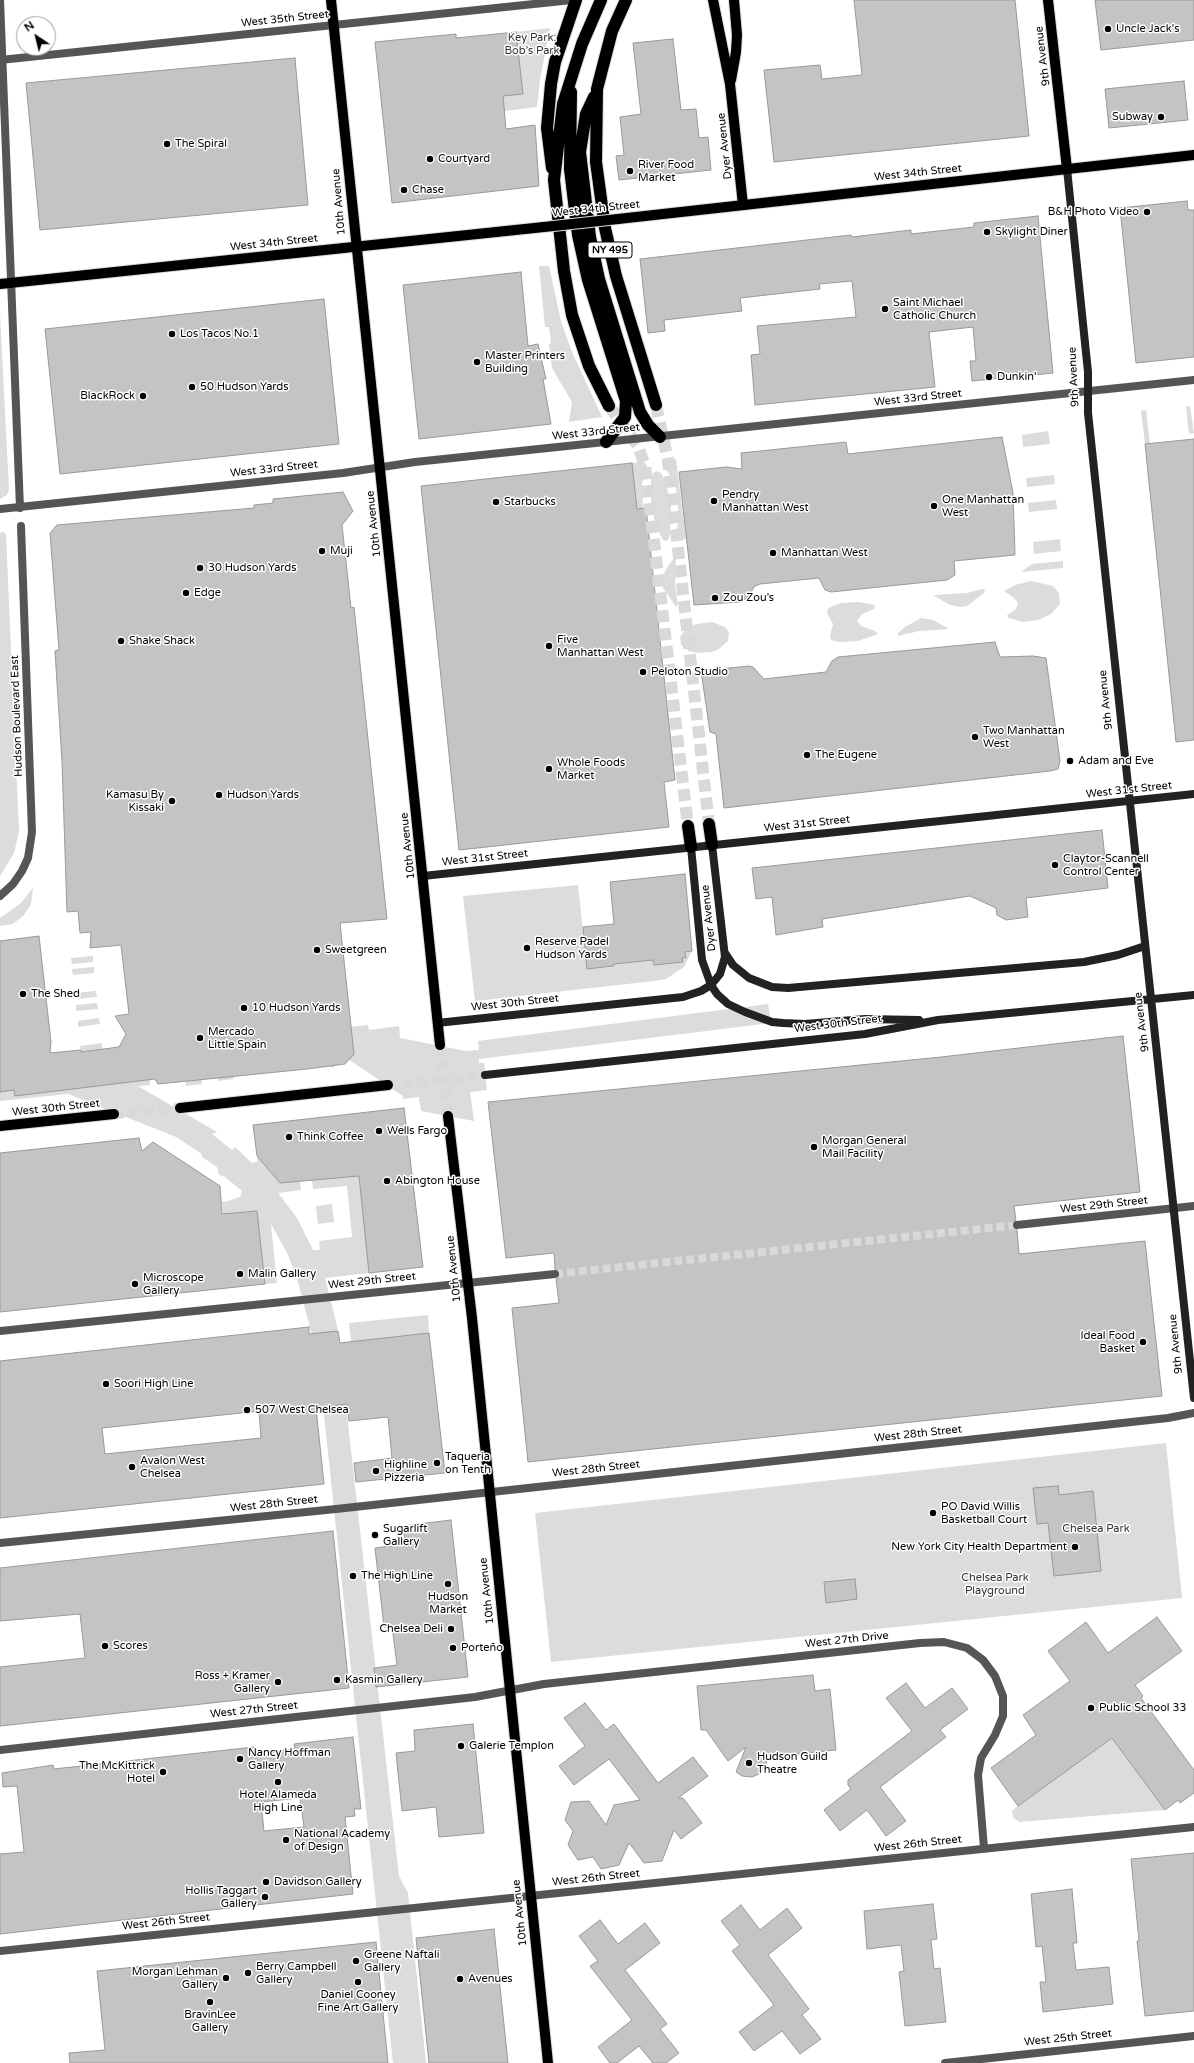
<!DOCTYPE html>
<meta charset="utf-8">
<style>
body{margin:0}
#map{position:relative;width:1194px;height:2063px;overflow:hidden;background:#fff;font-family:"Varela Round",sans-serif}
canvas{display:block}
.north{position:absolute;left:16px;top:16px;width:40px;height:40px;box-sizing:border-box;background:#fff;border:1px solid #999;border-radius:50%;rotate:325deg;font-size:11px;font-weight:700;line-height:16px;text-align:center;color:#000}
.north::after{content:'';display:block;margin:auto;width:14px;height:18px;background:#000;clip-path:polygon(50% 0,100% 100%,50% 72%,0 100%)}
</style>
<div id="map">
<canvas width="1194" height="2063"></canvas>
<div class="north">N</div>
</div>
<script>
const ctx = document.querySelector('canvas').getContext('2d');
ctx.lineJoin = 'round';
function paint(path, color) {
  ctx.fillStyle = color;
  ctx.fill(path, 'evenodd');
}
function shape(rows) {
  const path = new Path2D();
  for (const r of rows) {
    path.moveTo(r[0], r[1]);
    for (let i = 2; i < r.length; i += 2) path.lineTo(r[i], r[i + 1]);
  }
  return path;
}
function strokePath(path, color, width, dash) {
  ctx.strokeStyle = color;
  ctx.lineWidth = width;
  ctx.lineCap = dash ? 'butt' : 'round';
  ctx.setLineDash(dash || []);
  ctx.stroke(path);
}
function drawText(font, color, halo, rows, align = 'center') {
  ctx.font = font + ' "Varela Round",sans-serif';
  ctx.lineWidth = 3;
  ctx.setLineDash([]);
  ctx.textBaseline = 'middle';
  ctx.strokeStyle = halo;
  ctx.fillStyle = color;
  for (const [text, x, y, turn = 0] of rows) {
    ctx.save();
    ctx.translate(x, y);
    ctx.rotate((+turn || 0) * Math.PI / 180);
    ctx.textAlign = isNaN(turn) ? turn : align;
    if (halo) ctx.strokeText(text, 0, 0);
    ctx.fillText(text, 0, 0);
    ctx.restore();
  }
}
paint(shape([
 [550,28,540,79,537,107,504,111,503,96,516,32],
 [539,266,549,266,561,321,572,352,602,417,569,422,572,402,552,368,549,344,551,343,549,327,545,327],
 [0,313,9,490,7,495,0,499],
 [1190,406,1194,433,1189,434,1186,407],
 [1146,410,1150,444,1145,444,1141,411],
 [1048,431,1050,444,1023,447,1022,435],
 [676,459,686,539,678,540,676,538,679,515,676,489,671,477,662,463,664,460],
 [644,462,647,465,642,484,643,508,637,509,632,463],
 [657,471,661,473,666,482,671,506,670,534,669,539,666,541,663,540,656,527,651,504,651,480,653,473],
 [1054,475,1055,484,1027,487,1026,478],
 [1056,500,1057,509,1029,512,1028,503],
 [4,532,6,535,19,831,14,853,0,876,0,533],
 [1060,539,1061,551,1034,554,1033,542],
 [676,555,675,585,678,604,676,607,663,588,662,582,665,571],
 [1063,561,1063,568,1021,572,1032,564],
 [1031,581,1053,586,1059,593,1060,604,1051,614,1038,620,1023,622,1009,618,1007,615,1016,609,1018,603,1014,598,1004,591,1015,585],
 [982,589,985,590,984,593,967,606,961,607,950,605,933,595,967,593],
 [859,602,875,605,874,609,862,614,857,621,861,626,875,631,878,634,858,641,838,642,831,640,830,635,833,624,827,613,828,608,841,603],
 [921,618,933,620,949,629,919,631,898,636,898,633,905,627],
 [712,622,725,627,729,632,728,641,719,649,712,652,697,653,689,651,681,645,680,637,685,630,696,624],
 [578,885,587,969,614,967,614,964,653,960,654,965,683,961,682,958,685,953,692,951,684,967,666,979,654,981,475,1001,463,896],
 [33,888,31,904,24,915,13,924,0,926,0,918,21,903],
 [93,956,93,962,72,964,71,958],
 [94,967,94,973,73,975,72,969],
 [96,991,97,997,75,999,75,993],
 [97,1003,98,1009,76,1011,76,1005],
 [768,1004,771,1023,479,1059,479,1063,484,1063,487,1090,470,1092,474,1121,421,1111,419,1097,403,1099,403,1096,339,1053,334,1068,321,1064,232,1064,234,1079,218,1081,217,1065,200,1067,202,1084,186,1086,184,1069,149,1072,150,1085,138,1086,217,1132,212,1134,232,1150,235,1147,252,1163,257,1162,257,1156,280,1183,300,1181,301,1190,278,1193,297,1218,313,1250,320,1250,319,1241,352,1237,347,1186,313,1189,312,1180,359,1176,369,1273,325,1278,337,1326,399,1876,408,1893,426,2063,393,2063,321,1387,312,1335,296,1275,287,1253,271,1224,277,1283,265,1284,257,1211,223,1214,222,1201,225,1202,240,1197,242,1191,224,1176,219,1175,217,1167,202,1157,202,1154,176,1137,68,1094,0,1101,0,1063,368,1025,369,1030,399,1026,400,1038,466,1051,479,1050,478,1041],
 [99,1018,100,1024,78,1027,78,1021],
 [102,1043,102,1049,81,1052,80,1046],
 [332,1204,334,1222,318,1224,316,1206],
 [428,1315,429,1333,351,1342,349,1323],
 [1166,1443,1182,1598,551,1662,535,1513],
 [1112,1738,1165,1810,1019,1822,1013,1817,1012,1811,1018,1806]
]), '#dcdcdc');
const building = shape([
 [854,0,1015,0,1029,136,774,162,764,70,820,65,822,79,862,75,854,0],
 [1095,0,1194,0,1194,40,1101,50,1095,0],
 [516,32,523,94,503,96,506,129,535,125,539,186,392,203,375,42,456,34,456,38,516,32],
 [673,39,681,110,696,109,699,138,708,137,711,170,619,180,616,156,624,155,620,117,641,114,633,43,673,39],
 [295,58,308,205,40,230,26,83,295,58],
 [1184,81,1188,120,1109,128,1105,89,1184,81],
 [1187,201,1188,210,1194,210,1194,357,1136,363,1120,208,1187,201],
 [1038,216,1053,373,972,381,970,361,976,361,973,327,929,332,935,387,755,405,751,355,760,354,757,326,856,317,852,281,819,284,820,289,740,298,742,311,664,320,665,331,648,333,640,259,851,235,852,237,911,230,911,234,974,227,974,223,1038,216],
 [521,272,528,346,538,344,546,379,543,379,551,424,419,439,403,285,521,272],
 [324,299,339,444,60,474,45,329,324,299],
 [1002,437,1013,493,1015,555,954,561,955,575,947,580,831,592,825,590,819,578,760,584,755,586,747,598,740,602,694,605,679,472,726,467,742,469,741,453,846,442,848,454,1002,437],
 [1194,439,1194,740,1176,742,1145,444,1194,439],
 [632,463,637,509,646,508,675,780,664,782,669,827,459,850,421,486,632,463],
 [343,492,353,511,342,525,351,608,354,607,387,919,340,923,354,1054,345,1064,307,1069,158,1084,155,1079,15,1096,14,1090,0,1092,0,941,39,936,51,1042,50,1053,81,1050,81,1052,119,1047,126,1034,115,1016,129,1014,121,945,90,948,91,932,80,933,78,911,67,912,62,761,55,651,59,650,50,533,57,525,254,508,254,505,273,503,273,499,343,492],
 [995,642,1000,657,1033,656,1046,658,1060,761,1058,769,1050,771,724,808,716,734,710,732,701,671,749,666,753,667,764,679,826,672,832,661,838,657,995,642],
 [1102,830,1108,888,1026,898,1028,917,1006,920,997,915,996,908,970,896,822,919,823,927,776,935,772,897,756,899,752,868,1102,830],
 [685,874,692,951,685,952,686,958,682,958,683,962,654,965,653,960,614,964,614,966,587,969,583,927,614,924,610,882,685,874],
 [1123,1036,1140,1192,1014,1206,1016,1220,1012,1222,1012,1226,1017,1230,1019,1254,1145,1241,1162,1396,528,1462,512,1308,559,1303,556,1279,560,1277,560,1273,555,1269,554,1253,506,1258,488,1102,941,1057,1123,1036],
 [404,1108,423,1267,369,1273,359,1176,280,1183,257,1156,253,1125,404,1108],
 [139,1138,142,1151,153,1142,220,1186,222,1214,257,1211,265,1284,0,1312,0,1153,139,1138],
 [309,1327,309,1334,338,1331,340,1343,429,1333,445,1473,356,1482,354,1463,392,1458,388,1417,349,1421,347,1404,316,1408,324,1484,0,1518,0,1361,309,1327],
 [259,1411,261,1438,105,1454,102,1428,259,1411],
 [1058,1486,1059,1495,1093,1491,1101,1571,1054,1576,1048,1523,1037,1524,1033,1488,1058,1486],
 [451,1520,468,1677,376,1687,374,1668,397,1665,392,1626,384,1627,375,1548,405,1544,403,1526,451,1520],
 [333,1531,349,1688,0,1726,0,1667,85,1658,80,1614,0,1621,0,1568,333,1531],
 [855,1579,857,1599,826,1603,824,1582,855,1579],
 [1157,1617,1182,1651,1135,1685,1143,1696,1141,1698,1194,1770,1194,1793,1180,1803,1178,1800,1165,1810,1112,1738,1018,1806,991,1768,1036,1735,1023,1715,1070,1681,1048,1651,1086,1622,1108,1653,1157,1617],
 [813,1675,815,1691,830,1689,836,1750,768,1757,765,1768,759,1774,752,1777,742,1776,736,1772,746,1747,728,1761,706,1730,701,1730,697,1686,813,1675],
 [906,1683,925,1708,952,1688,968,1709,940,1730,946,1737,880,1787,906,1821,886,1836,867,1810,840,1831,824,1810,851,1789,848,1785,848,1780,912,1731,886,1698,906,1683],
 [585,1703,606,1730,614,1724,658,1783,693,1757,708,1776,678,1798,683,1798,702,1823,681,1839,674,1830,662,1861,644,1863,629,1843,619,1865,601,1869,593,1857,578,1860,568,1845,573,1831,565,1820,571,1802,589,1801,606,1825,614,1805,640,1800,609,1759,574,1785,559,1766,585,1746,564,1718,585,1703],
 [473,1724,484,1833,439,1837,436,1807,402,1811,396,1753,415,1751,414,1730,473,1724],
 [353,1737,361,1809,354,1809,355,1816,345,1817,353,1894,0,1934,0,1854,24,1852,17,1786,3,1787,2,1773,53,1765,54,1769,254,1747,255,1753,295,1749,294,1744,353,1737],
 [300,1798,304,1827,264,1831,261,1802,300,1798],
 [1194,1853,1194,2011,1145,2016,1137,1941,1139,1941,1131,1859,1194,1853],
 [1072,1889,1077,1943,1073,1943,1076,1970,1109,1967,1113,2004,1043,2012,1040,1982,1046,1982,1042,1946,1036,1947,1031,1894,1072,1889],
 [933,1904,937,1939,931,1940,934,1969,940,1968,946,2022,905,2026,899,1972,904,1971,901,1945,867,1949,864,1911,933,1904],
 [741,1905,760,1930,787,1908,802,1928,768,1955,809,2009,802,2015,821,2039,800,2054,782,2031,754,2051,739,2032,774,2005,732,1951,740,1945,721,1921,741,1905],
 [600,1920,618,1944,645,1923,660,1943,625,1970,667,2024,660,2029,679,2053,666,2063,653,2063,639,2046,617,2063,610,2063,598,2047,632,2020,590,1966,598,1961,579,1936,600,1920],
 [494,1929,508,2063,429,2063,416,1938,494,1929],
 [376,1942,388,2063,70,2063,69,2053,105,2050,97,1971,376,1942]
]);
paint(building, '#c4c4c4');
strokePath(building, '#999', 1);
strokePath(shape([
 [555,1274,1017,1225]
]), '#d9d9d9', 8, [8, 4]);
strokePath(shape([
 [444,1080,485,1075]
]), '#d9d9d9', 8, [8, 4]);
strokePath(shape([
 [440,1045,448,1116],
 [388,1085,444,1080],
 [114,1114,180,1108]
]), '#d9d9d9', 10, [10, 5]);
strokePath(shape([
 [656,405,668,460,709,824],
 [609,406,638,446,645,466,688,826]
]), '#d9d9d9', 12, [12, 6]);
const primary = shape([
 [331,0,440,1045],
 [713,0,730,84,743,205],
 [1048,0,1067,169],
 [731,80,736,52,737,35,734,0],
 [618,219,1194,155],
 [0,284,544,227],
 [180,1108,388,1085],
 [448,1116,472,1318,548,2063],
 [0,1126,114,1114]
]);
const highway = shape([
 [601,0,582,44,563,104,554,180,564,271,572,315,589,366,609,406],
 [626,0,612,31,597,89,596,162,605,228,616,276,656,405],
 [571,92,570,169,578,235,588,280,626,401,625,417,606,442],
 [594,97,586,114,580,152,590,237,599,279,640,412,648,425,660,437],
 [552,168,547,128,551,84,555,62,576,0],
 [709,824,712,845],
 [688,826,691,847]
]);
strokePath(primary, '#dbdbdb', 12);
strokePath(highway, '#dbdbdb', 14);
strokePath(shape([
 [0,0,20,508],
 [0,60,572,0],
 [0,509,343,473,415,462,1194,380],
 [0,896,13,884,22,871,28,858,32,832,21,526],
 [1017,1225,1194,1206],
 [0,1331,555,1274],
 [0,1543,336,1509,1168,1418,1194,1413],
 [0,1750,475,1697,544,1684,920,1643,944,1642,967,1648,983,1660,995,1676,1003,1696,1003,1716,995,1735,981,1758,978,1775,984,1848],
 [0,1951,1194,1827],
 [945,2063,1194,2036]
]), '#555', 8);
strokePath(shape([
 [1067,169,1088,372,1088,413,1194,1398],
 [691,847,702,960,711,985,717,994,728,1004,745,1012,772,1022,783,1023,805,1024,865,1019,919,1020],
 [423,876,1194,794],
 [725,953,733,965,749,978,772,987,788,988,1084,962,1118,955,1145,946],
 [437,1023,683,997,701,991,711,985,720,974,725,957,712,845],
 [485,1075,865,1034,938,1020,1194,995]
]), '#222', 8);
strokePath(primary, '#000', 10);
strokePath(highway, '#000', 12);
const primaryBridge = shape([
 [544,227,618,219]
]);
strokePath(primaryBridge, '#dbdbdb', 12, []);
strokePath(primaryBridge, '#000', 10);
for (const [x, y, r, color] of [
 [1108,29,4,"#000"],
 [1161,117,4,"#000"],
 [167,144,4,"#000"],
 [430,159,4,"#000"],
 [630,171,4,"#000"],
 [404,190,4,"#000"],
 [1147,212,4,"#000"],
 [987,232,4,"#000"],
 [885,309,4,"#000"],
 [172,334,4,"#000"],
 [477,362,4,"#000"],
 [989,377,4,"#000"],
 [192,387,4,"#000"],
 [143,396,4,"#000"],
 [714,501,4,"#000"],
 [496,502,4,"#000"],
 [934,506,4,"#000"],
 [322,551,4,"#000"],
 [773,553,4,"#000"],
 [200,568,4,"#000"],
 [186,593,4,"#000"],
 [715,598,4,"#000"],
 [121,641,4,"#000"],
 [549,646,4,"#000"],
 [643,672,4,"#000"],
 [975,737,4,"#000"],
 [807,755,4,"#000"],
 [1070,761,4,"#000"],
 [549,769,4,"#000"],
 [219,795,4,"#000"],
 [172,801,4,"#000"],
 [1055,865,4,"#000"],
 [527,948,4,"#000"],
 [317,950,4,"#000"],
 [23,994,4,"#000"],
 [244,1008,4,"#000"],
 [200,1038,4,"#000"],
 [379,1131,4,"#000"],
 [289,1137,4,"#000"],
 [814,1147,4,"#000"],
 [387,1181,4,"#000"],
 [240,1274,4,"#000"],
 [135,1284,4,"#000"],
 [1143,1342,4,"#000"],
 [106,1384,4,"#000"],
 [247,1410,4,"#000"],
 [437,1463,4,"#000"],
 [132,1467,4,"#000"],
 [376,1471,4,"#000"],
 [933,1513,4,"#000"],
 [375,1535,4,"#000"],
 [1075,1547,4,"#000"],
 [353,1576,4,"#000"],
 [448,1584,4,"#000"],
 [451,1629,4,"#000"],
 [105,1646,4,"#000"],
 [453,1648,4,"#000"],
 [337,1680,4,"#000"],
 [278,1682,4,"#000"],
 [1091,1708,4,"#000"],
 [461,1746,4,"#000"],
 [240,1759,4,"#000"],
 [749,1763,4,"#000"],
 [163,1772,4,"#000"],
 [278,1782,4,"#000"],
 [286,1840,4,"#000"],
 [266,1882,4,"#000"],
 [265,1897,4,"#000"],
 [356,1961,4,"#000"],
 [248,1973,4,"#000"],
 [226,1978,4,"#000"],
 [460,1979,4,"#000"],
 [358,1982,4,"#000"],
 [210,2002,4,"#000"]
]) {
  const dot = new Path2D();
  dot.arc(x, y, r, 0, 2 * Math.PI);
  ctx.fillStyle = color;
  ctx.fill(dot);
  strokePath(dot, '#fff', 1.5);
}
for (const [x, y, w] of [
 [610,250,44]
]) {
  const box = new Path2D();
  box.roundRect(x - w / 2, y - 8, w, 16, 3);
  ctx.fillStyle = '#fff';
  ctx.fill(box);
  strokePath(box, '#000', 1);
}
drawText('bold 10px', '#000', null, [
 ["NY 495",610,250]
]);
drawText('11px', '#000', '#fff', [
 ["West 35th Street",285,19,-6],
 ["9th Avenue",1043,56,-97],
 ["Dyer Avenue",725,146,-96],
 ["West 34th Street",918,173,-6],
 ["10th Avenue",339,202,-95],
 ["West 34th Street",596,209,-6],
 ["West 34th Street",274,243,-6],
 ["9th Avenue",1074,377,-93],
 ["West 33rd Street",918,398,-6],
 ["West 33rd Street",596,432,-6],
 ["West 33rd Street",274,469,-6],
 ["10th Avenue",374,524,-96],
 ["9th Avenue",1106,700,-96],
 ["Hudson Boulevard East",17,716,-92],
 ["West 31st Street",1129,790,-6],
 ["West 31st Street",807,824,-6],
 ["10th Avenue",408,846,-96],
 ["West 31st Street",485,858,-6],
 ["Dyer Avenue",709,918,-96],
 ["West 30th Street",515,1003,-6],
 ["9th Avenue",1142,1022,-97],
 ["West 30th Street",838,1024,-7],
 ["West 30th Street",56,1108,-6],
 ["West 29th Street",1104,1205,-6],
 ["10th Avenue",454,1269,-96],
 ["West 29th Street",372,1281,-6],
 ["9th Avenue",1176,1344,-96],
 ["West 28th Street",918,1434,-6],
 ["West 28th Street",596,1469,-6],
 ["West 28th Street",274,1504,-6],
 ["10th Avenue",487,1591,-96],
 ["West 27th Drive",847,1640,-6],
 ["West 27th Street",254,1710,-6],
 ["West 26th Street",918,1844,-6],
 ["West 26th Street",596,1878,-6],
 ["10th Avenue",520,1913,-96],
 ["West 26th Street",166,1922,-6],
 ["West 25th Street",1068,2038,-6]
]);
drawText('11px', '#000', '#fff', [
 ["Uncle Jack's",1116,29],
 ["Subway",1153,117,"right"],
 ["The Spiral",175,144],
 ["Courtyard",438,159],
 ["River Food",638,165],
 ["Market",638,178],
 ["Chase",412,190],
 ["B&H Photo Video",1139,212,"right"],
 ["Skylight Diner",995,232],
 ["Saint Michael",893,303],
 ["Catholic Church",893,316],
 ["Los Tacos No.1",180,334],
 ["Master Printers",485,356],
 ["Building",485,369],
 ["Dunkin'",997,377],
 ["50 Hudson Yards",200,387],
 ["BlackRock",135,396,"right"],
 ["Pendry",722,495],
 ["Manhattan West",722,508],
 ["One Manhattan",942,500],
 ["West",942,513],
 ["Starbucks",504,502],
 ["Muji",330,551],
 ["Manhattan West",781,553],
 ["30 Hudson Yards",208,568],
 ["Edge",194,593],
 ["Zou Zou’s",723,598],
 ["Five",557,640],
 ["Manhattan West",557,653],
 ["Shake Shack",129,641],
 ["Peloton Studio",651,672],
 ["Two Manhattan",983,731],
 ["West",983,744],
 ["The Eugene",815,755],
 ["Adam and Eve",1078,761],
 ["Whole Foods",557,763],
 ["Market",557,776],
 ["Kamasu By",164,795,"right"],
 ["Kissaki",164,808,"right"],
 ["Hudson Yards",227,795],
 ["Claytor-Scannell",1063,859],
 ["Control Center",1063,872],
 ["Reserve Padel",535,942],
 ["Hudson Yards",535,955],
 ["Sweetgreen",325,950],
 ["The Shed",31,994],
 ["10 Hudson Yards",252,1008],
 ["Mercado",208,1032],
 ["Little Spain",208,1045],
 ["Wells Fargo",387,1131],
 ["Think Coffee",297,1137],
 ["Morgan General",822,1141],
 ["Mail Facility",822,1154],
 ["Abington House",395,1181],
 ["Malin Gallery",248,1274],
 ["Microscope",143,1278],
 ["Gallery",143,1291],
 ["Ideal Food",1135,1336,"right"],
 ["Basket",1135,1349,"right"],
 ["Soori High Line",114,1384],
 ["507 West Chelsea",255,1410],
 ["Taqueria",445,1457],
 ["on Tenth",445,1470],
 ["Avalon West",140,1461],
 ["Chelsea",140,1474],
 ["Highline",384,1465],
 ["Pizzeria",384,1478],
 ["PO David Willis",941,1507],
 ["Basketball Court",941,1520],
 ["Sugarlift",383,1529],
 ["Gallery",383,1542],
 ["New York City Health Department",1067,1547,"right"],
 ["The High Line",361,1576],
 ["Hudson",448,1597,"center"],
 ["Market",448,1610,"center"],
 ["Chelsea Deli",443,1629,"right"],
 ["Scores",113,1646],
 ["Porteño",461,1648],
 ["Ross + Kramer",270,1676,"right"],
 ["Gallery",270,1689,"right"],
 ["Kasmin Gallery",345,1680],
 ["Public School 33",1099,1708],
 ["Galerie Templon",469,1746],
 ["Nancy Hoffman",248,1753],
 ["Gallery",248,1766],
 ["Hudson Guild",757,1757],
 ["Theatre",757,1770],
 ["The McKittrick",155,1766,"right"],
 ["Hotel",155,1779,"right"],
 ["Hotel Alameda",278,1795,"center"],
 ["High Line",278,1808,"center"],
 ["National Academy",294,1834],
 ["of Design",294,1847],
 ["Davidson Gallery",274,1882],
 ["Hollis Taggart",257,1891,"right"],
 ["Gallery",257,1904,"right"],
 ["Greene Naftali",364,1955],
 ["Gallery",364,1968],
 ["Berry Campbell",256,1967],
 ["Gallery",256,1980],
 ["Morgan Lehman",218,1972,"right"],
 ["Gallery",218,1985,"right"],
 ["Avenues",468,1979],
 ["Daniel Cooney",358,1995,"center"],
 ["Fine Art Gallery",358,2008,"center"],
 ["BravinLee",210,2015,"center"],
 ["Gallery",210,2028,"center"]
], 'left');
drawText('11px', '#333', '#fff', [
 ["Key Park:",532,38],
 ["Bob’s Park",532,51],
 ["Chelsea Park",1096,1529],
 ["Chelsea Park",995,1578],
 ["Playground",995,1591]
]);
</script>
